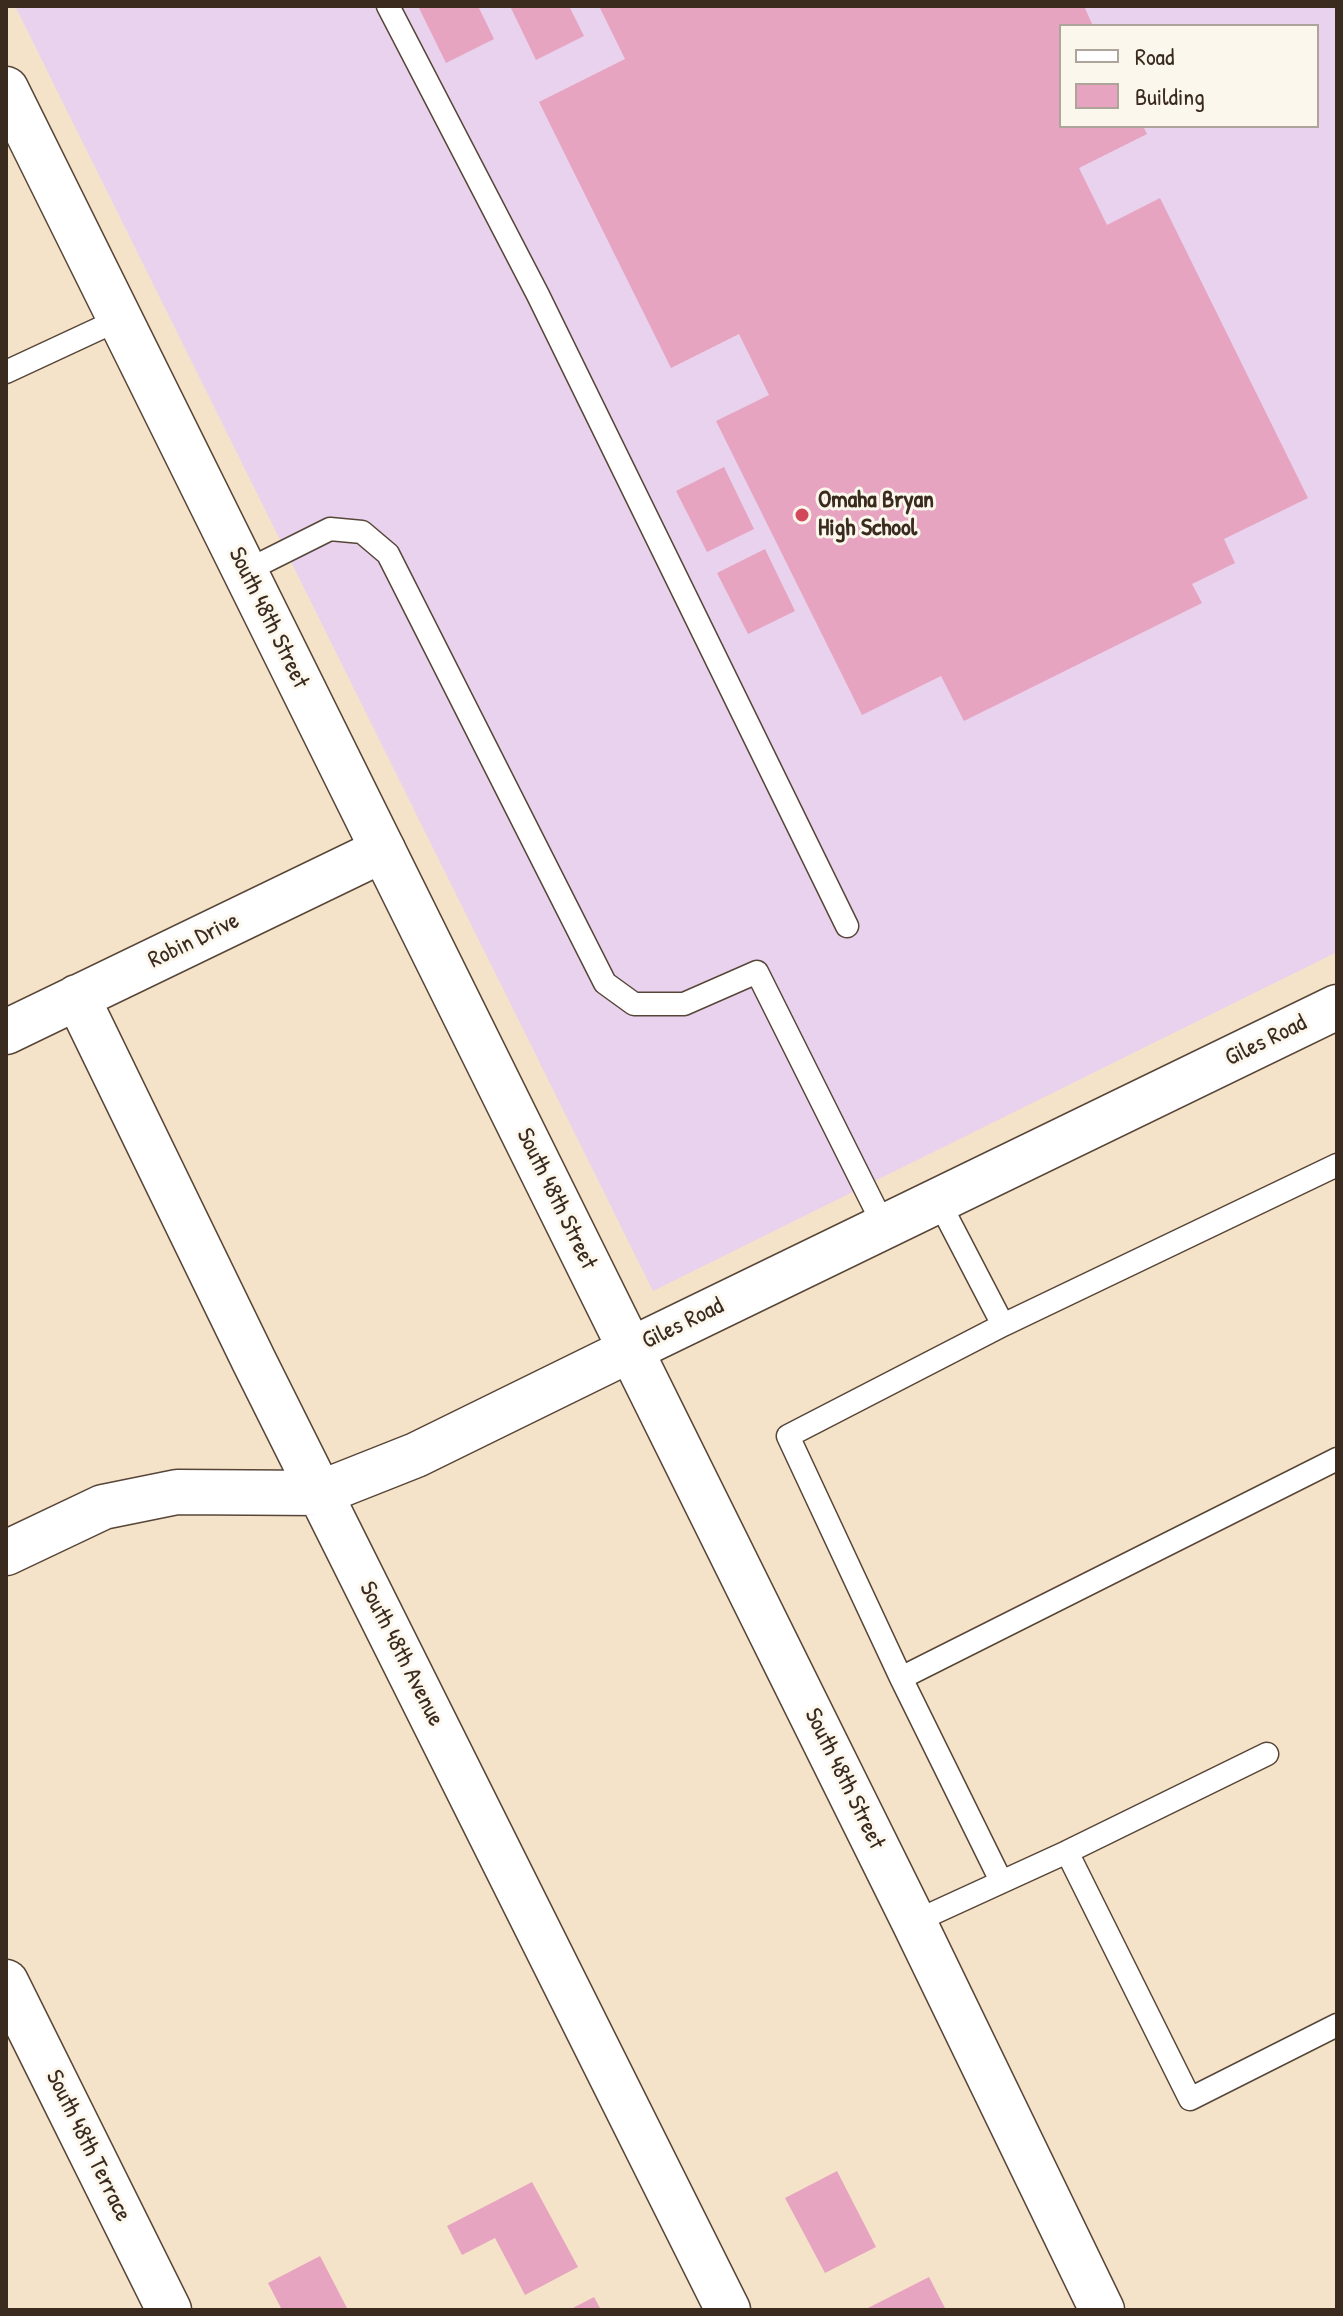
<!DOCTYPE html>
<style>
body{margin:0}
#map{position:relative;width:1343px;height:2316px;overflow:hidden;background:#f5e3c9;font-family:"Patrick Hand",sans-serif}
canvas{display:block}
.frame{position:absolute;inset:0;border:8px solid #3b2a1e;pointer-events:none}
.legend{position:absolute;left:1059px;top:24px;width:260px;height:104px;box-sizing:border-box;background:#fbf7ec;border:2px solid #aea59a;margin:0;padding:10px 14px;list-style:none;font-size:24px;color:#3b2a1e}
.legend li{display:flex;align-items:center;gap:16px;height:40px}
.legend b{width:40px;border:2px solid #aea59a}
</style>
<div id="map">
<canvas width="1343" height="2316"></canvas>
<div class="frame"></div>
<ul class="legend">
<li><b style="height:10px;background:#fff"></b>Road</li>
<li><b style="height:22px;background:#e7a4c0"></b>Building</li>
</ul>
</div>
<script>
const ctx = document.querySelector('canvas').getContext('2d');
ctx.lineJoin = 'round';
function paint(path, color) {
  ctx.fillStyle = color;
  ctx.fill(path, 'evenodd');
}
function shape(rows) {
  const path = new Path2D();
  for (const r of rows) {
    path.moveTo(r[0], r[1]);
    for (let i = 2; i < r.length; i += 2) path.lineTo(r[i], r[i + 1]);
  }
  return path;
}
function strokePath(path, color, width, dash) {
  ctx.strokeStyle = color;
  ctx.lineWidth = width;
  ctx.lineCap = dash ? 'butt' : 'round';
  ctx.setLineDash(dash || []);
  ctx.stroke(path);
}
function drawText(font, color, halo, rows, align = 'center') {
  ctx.font = font + ' "Patrick Hand",sans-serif';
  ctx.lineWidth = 6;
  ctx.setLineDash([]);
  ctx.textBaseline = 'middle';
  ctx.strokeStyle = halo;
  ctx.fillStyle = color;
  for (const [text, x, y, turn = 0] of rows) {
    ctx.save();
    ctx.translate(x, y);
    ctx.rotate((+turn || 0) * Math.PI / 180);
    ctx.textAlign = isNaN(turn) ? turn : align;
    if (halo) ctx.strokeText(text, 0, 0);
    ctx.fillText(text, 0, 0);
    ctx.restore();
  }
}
paint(shape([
 [15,6,1337,6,1337,952,653,1291],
 [1061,26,1317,26,1317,126,1061,126]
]), '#e8d2ee');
paint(shape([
 [418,6,478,6,494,39,446,63],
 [510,6,569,6,584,36,536,60],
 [599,6,1084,6,1093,26,1061,26,1061,126,1143,126,1147,134,1079,168,1107,225,1160,198,1308,498,1224,539,1235,563,1192,584,1202,603,964,721,941,676,862,715,716,421,769,395,739,334,671,368,539,102,625,59],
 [724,467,754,529,707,552,676,491],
 [765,549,795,611,748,634,717,573],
 [837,2171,876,2247,825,2273,785,2198],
 [532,2182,578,2267,525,2295,495,2238,462,2255,447,2226],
 [320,2256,348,2310,282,2310,268,2283],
 [929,2277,946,2310,864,2310],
 [594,2297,601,2310,569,2310]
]), '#e7a4c0');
const service = shape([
 [388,6,538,295,847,926],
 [6,372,120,319],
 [244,572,330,529,362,532,388,554,605,983,634,1004,684,1004,757,972,884,1226],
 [938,1200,1003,1325],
 [901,1678,1337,1459],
 [1067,1852,1190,2099,1337,2025],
 [1001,1881,901,1678,788,1436,1003,1325,1337,1165],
 [914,1922,1067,1852,1267,1754]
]);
const minor = shape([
 [77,997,254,1361,728,2310],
 [6,1032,383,850],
 [6,1553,103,1507,177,1492,320,1493,416,1455,630,1350],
 [6,1982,169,2310]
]);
const tertiary = shape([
 [6,89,914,1922,1102,2310],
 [630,1350,1337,1007]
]);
strokePath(service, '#574638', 25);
strokePath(minor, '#574638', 47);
strokePath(tertiary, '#574638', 47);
strokePath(service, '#fff', 22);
strokePath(minor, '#fff', 44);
strokePath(tertiary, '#fff', 44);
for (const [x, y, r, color] of [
 [802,515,8,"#d1495b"]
]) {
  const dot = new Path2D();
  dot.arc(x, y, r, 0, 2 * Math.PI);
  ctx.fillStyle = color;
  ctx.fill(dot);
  strokePath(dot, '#fbf7ec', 3);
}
drawText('bold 24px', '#3b2a1e', '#fbf7ec', [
 ["Omaha Bryan",818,501],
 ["High School",818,529]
], 'left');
drawText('24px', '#3b2a1e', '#fbf7ec', [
 ["South 48th Street",268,618,64],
 ["Robin Drive",194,941,-26],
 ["Giles Road",1266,1041,-26],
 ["South 48th Street",556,1199,64],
 ["Giles Road",683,1324,-26],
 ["South 48th Avenue",401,1654,63],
 ["South 48th Street",844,1779,64],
 ["South 48th Terrace",88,2146,64]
]);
</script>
